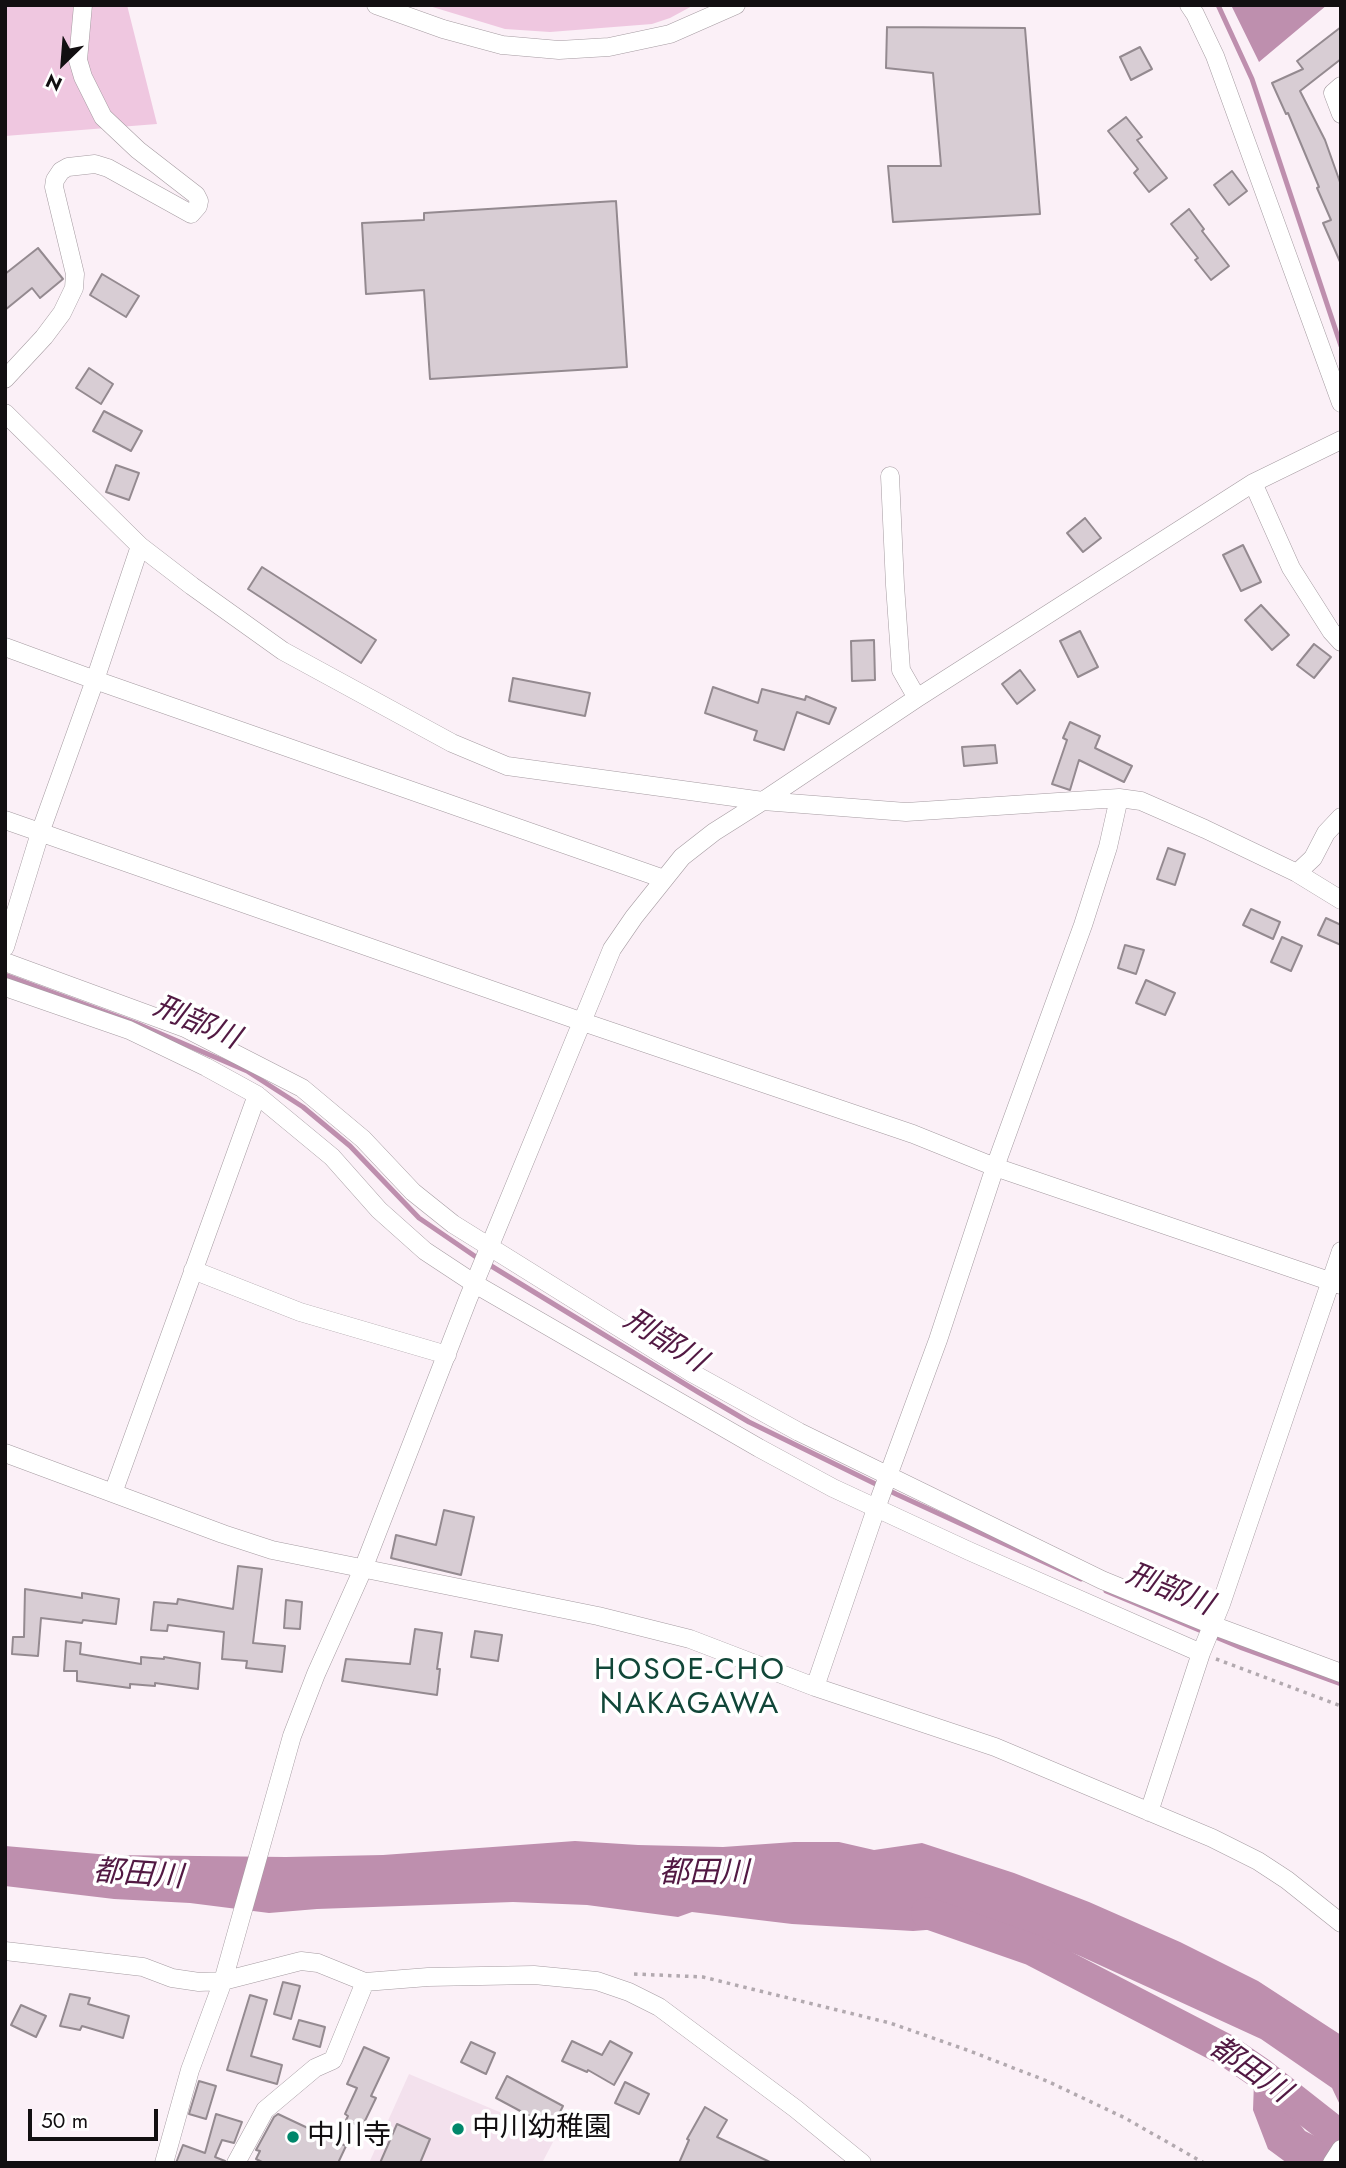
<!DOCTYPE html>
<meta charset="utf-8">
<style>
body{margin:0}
#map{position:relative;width:1346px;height:2168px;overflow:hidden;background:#fbf0f7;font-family:Jost,sans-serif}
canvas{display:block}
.frame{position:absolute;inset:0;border:7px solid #120f11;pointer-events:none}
.north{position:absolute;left:28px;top:28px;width:70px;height:70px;-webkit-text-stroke:5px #fff;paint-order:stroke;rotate:205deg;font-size:19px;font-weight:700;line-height:28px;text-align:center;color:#120f11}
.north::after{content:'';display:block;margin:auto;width:24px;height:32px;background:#120f11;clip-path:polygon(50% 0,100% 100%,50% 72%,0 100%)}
.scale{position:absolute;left:28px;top:2109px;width:130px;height:32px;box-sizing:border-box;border:4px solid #120f11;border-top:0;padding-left:9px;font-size:21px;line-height:24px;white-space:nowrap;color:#120f11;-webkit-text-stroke:5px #fff;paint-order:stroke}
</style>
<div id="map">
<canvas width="1346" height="2168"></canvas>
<div class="frame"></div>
<div class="north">N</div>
<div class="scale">50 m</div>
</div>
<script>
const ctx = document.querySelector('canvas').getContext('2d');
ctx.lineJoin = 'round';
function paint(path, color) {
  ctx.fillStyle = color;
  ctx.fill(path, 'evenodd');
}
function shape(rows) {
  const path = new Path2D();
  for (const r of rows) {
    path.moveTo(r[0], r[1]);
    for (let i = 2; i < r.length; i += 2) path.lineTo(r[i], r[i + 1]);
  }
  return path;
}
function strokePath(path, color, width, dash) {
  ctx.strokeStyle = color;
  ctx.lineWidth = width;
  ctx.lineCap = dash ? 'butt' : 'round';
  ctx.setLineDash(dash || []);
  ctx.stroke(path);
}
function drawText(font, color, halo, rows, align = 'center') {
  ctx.font = font + ' Jost,"Noto Sans JP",sans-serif';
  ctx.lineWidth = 7;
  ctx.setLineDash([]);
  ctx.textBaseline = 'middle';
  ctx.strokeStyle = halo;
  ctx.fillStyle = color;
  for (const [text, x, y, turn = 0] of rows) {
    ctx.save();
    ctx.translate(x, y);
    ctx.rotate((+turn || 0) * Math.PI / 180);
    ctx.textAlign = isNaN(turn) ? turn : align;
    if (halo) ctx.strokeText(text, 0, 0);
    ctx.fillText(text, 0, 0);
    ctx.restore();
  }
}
paint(shape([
 [409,2074,509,2116,553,2142,542,2163,369,2163]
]), '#f3e1ed');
paint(shape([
 [5,5,127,5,157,124,5,136],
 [426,5,694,5,670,18,652,24,550,32,505,29]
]), '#efc7e0');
paint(shape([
 [1231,5,1327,5,1259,62],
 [575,1841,638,1845,723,1847,794,1842,839,1842,874,1850,922,1843,1014,1873,1089,1902,1180,1942,1258,1981,1341,2035,1341,2107,1332,2088,1261,2039,1080,1956,1024,1933,990,1925,913,1931,792,1924,692,1912,678,1917,587,1905,513,1902,317,1909,269,1913,190,1903,114,1899,5,1886,5,1846,110,1855,286,1857,383,1855],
 [1254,2082,1287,2107,1305,2131,1341,2149,1341,2163,1287,2163,1268,2149,1253,2110]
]), '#be8fae');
strokePath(shape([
 [1218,5,1252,79,1341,346],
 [5,975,138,1024,247,1071,303,1107,350,1146,419,1218,479,1259],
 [488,1264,698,1392,749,1422,896,1494,1081,1579],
 [1106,1591,1242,1648,1341,1684]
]), '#be8fae', 5);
strokePath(shape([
 [927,1913,1033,1950,1226,2050,1261,2074,1341,2137]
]), '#be8fae', 32);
const building = shape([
 [887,27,1025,28,1040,214,893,222,888,166,941,166,933,73,886,68,887,27],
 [1341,27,1341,59,1300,91,1325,140,1341,185,1341,264,1323,223,1331,220,1317,188,1319,187,1288,113,1286,114,1272,83,1303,69,1297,61,1341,27],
 [1140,47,1152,69,1131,80,1120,57,1140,47],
 [1126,117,1142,137,1137,140,1167,178,1149,192,1134,173,1138,169,1108,131,1126,117],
 [1232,171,1247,191,1229,205,1214,185,1232,171],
 [616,201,627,367,430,379,424,290,366,294,362,223,424,220,424,213,616,201],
 [1189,209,1204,229,1202,231,1229,266,1211,280,1195,260,1198,258,1171,224,1189,209],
 [38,248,63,279,40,298,32,288,5,310,5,274,38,248],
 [102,274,139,296,126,317,90,295,102,274],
 [89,368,113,384,101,404,76,388,89,368],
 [104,411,142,431,131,451,93,431,104,411],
 [116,465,139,473,129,500,106,492,116,465],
 [1085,518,1101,538,1083,552,1067,533,1085,518],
 [1243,545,1261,582,1241,591,1223,555,1243,545],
 [262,567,376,640,361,663,248,589,262,567],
 [1261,605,1289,635,1272,650,1245,620,1261,605],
 [1080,631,1098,667,1078,677,1060,641,1080,631],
 [874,640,875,680,852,681,851,641,874,640],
 [1314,644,1331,657,1314,678,1297,665,1314,644],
 [1020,670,1035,690,1017,704,1002,684,1020,670],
 [513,678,590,693,585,716,509,701,513,678],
 [713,687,758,703,762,689,805,700,806,696,836,708,829,724,797,712,784,750,754,740,757,731,705,713,713,687],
 [1070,722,1100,736,1095,748,1132,766,1124,782,1079,760,1070,790,1052,784,1067,740,1063,738,1070,722],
 [995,745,997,763,964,766,962,747,995,745],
 [1168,848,1185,854,1175,885,1157,879,1168,848],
 [1251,909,1280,922,1273,939,1243,925,1251,909],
 [1326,918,1341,925,1341,945,1318,935,1326,918],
 [1282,937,1302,946,1291,971,1271,962,1282,937],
 [1125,945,1144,950,1136,974,1118,968,1125,945],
 [1146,980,1175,993,1165,1015,1136,1003,1146,980],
 [444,1510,474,1517,461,1575,391,1558,396,1535,436,1545,444,1510],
 [238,1566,262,1569,253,1643,285,1646,282,1672,246,1668,247,1661,222,1659,224,1632,168,1625,167,1631,151,1630,154,1602,177,1604,178,1599,233,1609,238,1566],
 [25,1589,82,1598,82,1593,119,1599,116,1624,83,1620,82,1623,41,1618,38,1656,12,1654,13,1637,24,1637,25,1589],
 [286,1600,302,1602,300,1629,284,1628,286,1600],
 [415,1629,442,1633,437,1669,440,1669,437,1695,342,1681,346,1659,410,1664,415,1629],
 [475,1631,502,1635,498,1661,471,1657,475,1631],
 [66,1641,81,1643,80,1654,141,1664,141,1657,164,1659,164,1657,200,1663,198,1689,155,1683,155,1686,130,1684,130,1688,77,1681,77,1671,64,1671,66,1641],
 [283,1982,300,1986,291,2019,274,2014,283,1982],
 [70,1994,90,1998,88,2004,129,2016,123,2038,82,2026,80,2030,60,2026,70,1994],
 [250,1995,267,2000,251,2056,282,2065,277,2084,227,2070,250,1995],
 [21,2005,46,2016,36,2037,11,2025,21,2005],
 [299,2020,325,2027,320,2047,293,2039,299,2020],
 [572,2041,602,2055,610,2041,632,2053,614,2085,588,2070,587,2072,562,2061,572,2041],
 [471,2042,495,2053,486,2074,461,2062,471,2042],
 [364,2047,389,2058,371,2096,376,2098,362,2127,346,2120,348,2116,345,2114,357,2088,347,2084,364,2047],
 [507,2076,563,2106,552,2128,496,2098,507,2076],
 [199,2081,216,2086,206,2119,189,2114,199,2081],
 [625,2082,649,2094,639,2114,615,2103,625,2082],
 [705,2107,727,2120,717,2137,772,2163,679,2163,689,2140,687,2139,705,2107],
 [216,2114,242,2122,234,2143,222,2140,215,2157,225,2161,225,2163,176,2163,183,2145,205,2153,216,2114],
 [278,2114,346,2146,338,2163,264,2163,256,2159,260,2151,256,2150,274,2117,278,2114],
 [397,2124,430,2139,420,2163,380,2163,397,2124]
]);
paint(building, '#d8cdd4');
strokePath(building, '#948a90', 2);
const minor = shape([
 [376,5,443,29,502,45,559,50,609,47,670,34,736,5],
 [1189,5,1195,14,1215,56,1341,403],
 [1341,86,1333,93,1341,114],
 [5,379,44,337,62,313,74,288,75,274,54,187,55,180,61,171,68,167,95,164,108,168,191,214,198,206,199,201,196,195,138,150,103,117,83,77,78,60,83,5],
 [5,413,140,546,192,586,283,651,452,743,507,766,763,801,906,812,1119,798,1141,801,1205,829,1297,873],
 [890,476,895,585,901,670,917,698],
 [1253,483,1291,568,1331,631,1341,642],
 [5,647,95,680,664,879],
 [1341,817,1326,833,1313,858,1297,873,1341,900],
 [5,820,583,1022,913,1134,995,1167,1341,1285],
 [5,947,40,833,95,680,140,546],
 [5,962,185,1028,302,1088,363,1139,413,1192,453,1224,692,1373,799,1432,1102,1580,1212,1625,1341,1673],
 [5,987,129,1030,206,1067,257,1095,332,1157,379,1210,425,1251,475,1284,759,1448,833,1488,969,1551,1201,1653],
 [193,1270,300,1312,447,1355],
 [5,1453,223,1534,272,1550,598,1616,690,1639,815,1687,995,1747,1212,1838,1258,1861,1287,1880,1341,1923],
 [113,1493,257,1095],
 [815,1687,878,1503,938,1340,995,1167,1083,925,1108,847,1119,798],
 [1149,1812,1201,1653,1221,1604,1341,1251],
 [5,1951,143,1967,172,1978,199,1982,223,1981,301,1961,318,1963,365,1982,428,1977,534,1975,597,1981,629,1992,659,2007,796,2109,862,2163],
 [164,2163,190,2070,223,1981,292,1736,316,1674,363,1569,468,1299,612,949,634,917,682,857,714,832,763,801,917,698,1253,483,1341,440],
 [236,2163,265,2110,315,2068,333,2060,365,1982],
 [1332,2163,1341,2149]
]);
strokePath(minor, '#a59ba1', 19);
strokePath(shape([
 [1216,1659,1341,1706],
 [634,1974,703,1977,890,2023,967,2050,1047,2081,1125,2118,1204,2163]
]), '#b2a9af', 3.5, [3.5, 5]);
strokePath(minor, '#fff', 18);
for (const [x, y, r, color] of [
 [458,2129,7,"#00876b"],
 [293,2137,7,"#00876b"]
]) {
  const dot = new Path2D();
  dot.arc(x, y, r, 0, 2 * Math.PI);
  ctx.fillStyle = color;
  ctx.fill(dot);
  strokePath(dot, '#fff', 2.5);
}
drawText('28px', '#120f11', '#fff', [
 ["中川幼稚園",472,2129],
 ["中川寺",307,2137]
], 'left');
drawText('italic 30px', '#521943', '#fff', [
 ["刑部川",196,1024,23],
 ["刑部川",664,1342,32],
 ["刑部川",1169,1591,22],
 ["都田川",704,1875],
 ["都田川",138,1876,4],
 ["都田川",1249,2071,35]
]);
ctx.letterSpacing = '2px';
drawText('30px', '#114638', '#fff', [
 ["HOSOE-CHO",690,1672],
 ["NAKAGAWA",690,1706]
]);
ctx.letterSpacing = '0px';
</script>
